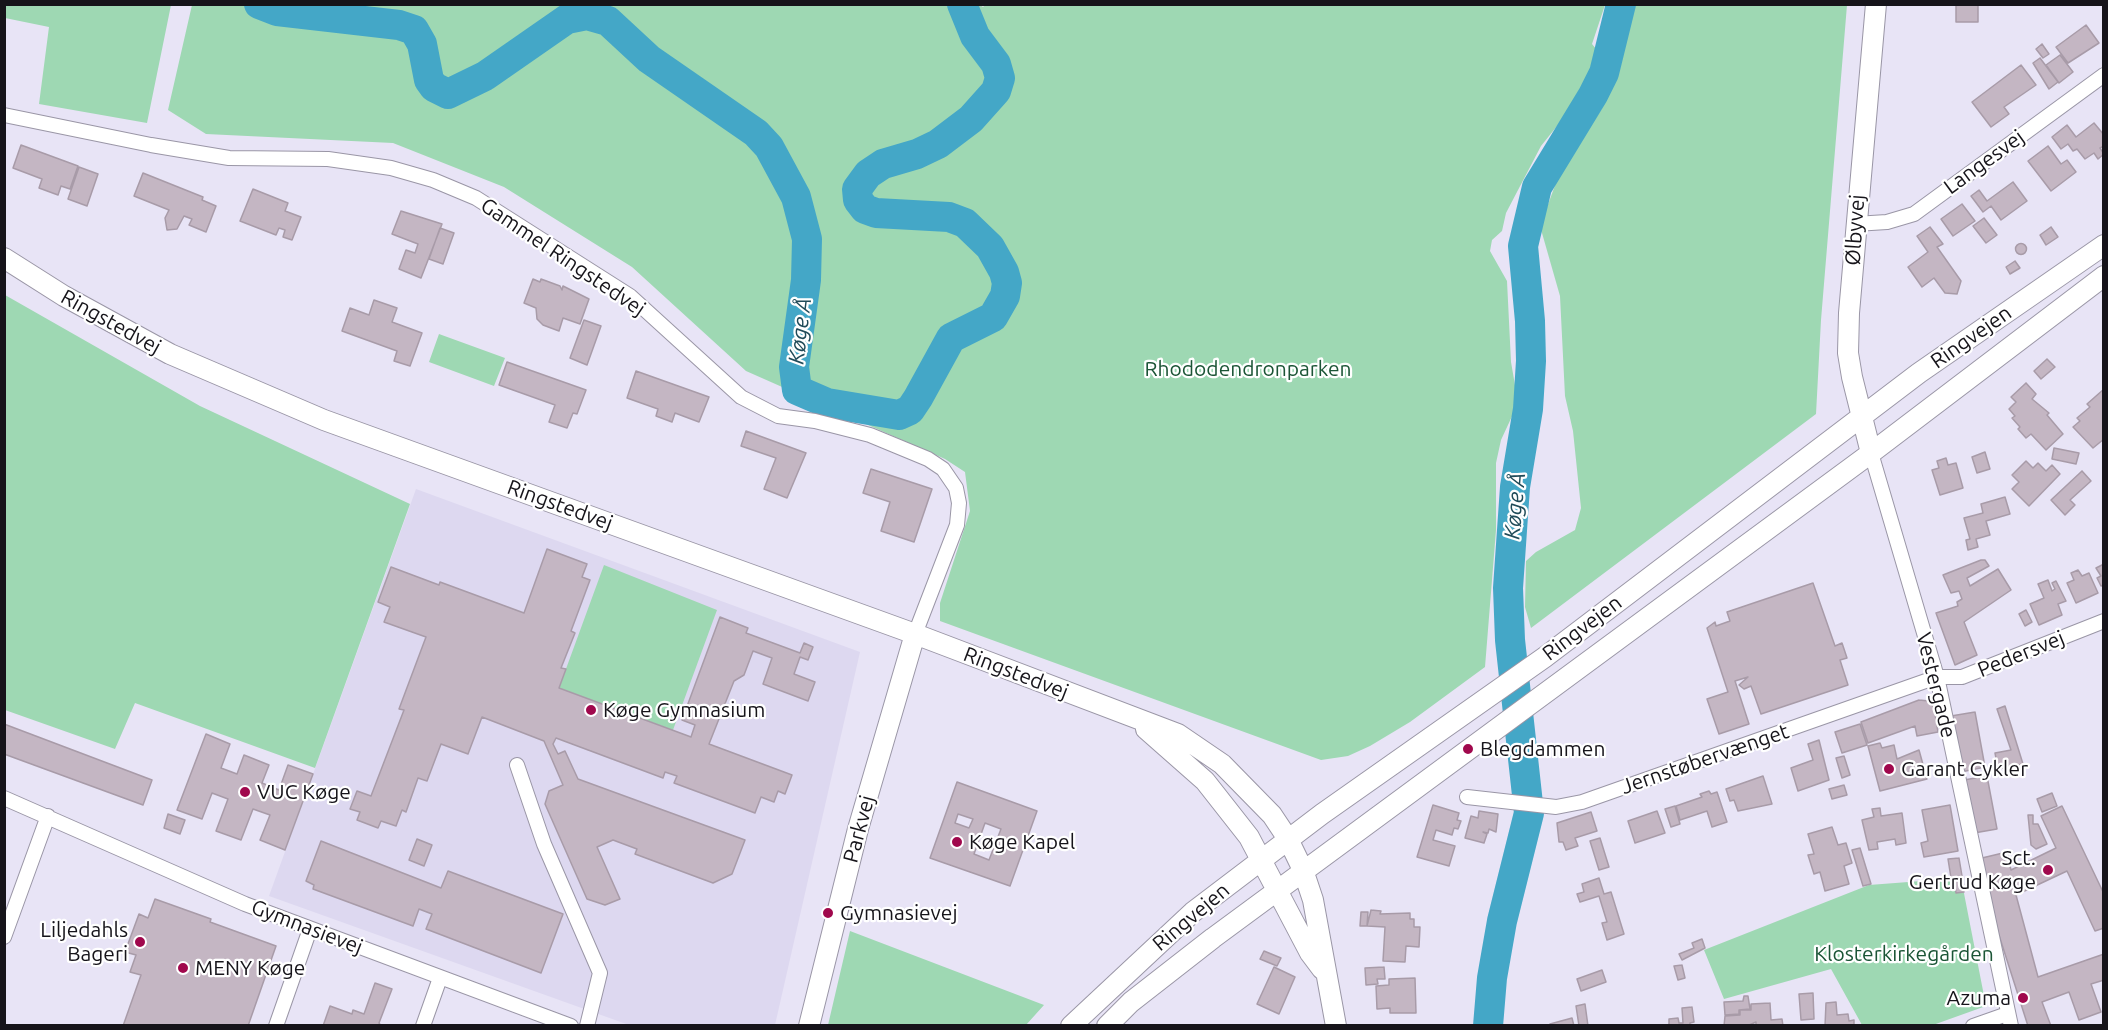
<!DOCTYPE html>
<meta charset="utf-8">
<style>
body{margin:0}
#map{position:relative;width:2108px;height:1030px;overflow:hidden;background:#e8e4f6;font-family:Ubuntu,sans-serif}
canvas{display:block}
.frame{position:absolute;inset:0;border:6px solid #16141a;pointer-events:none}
</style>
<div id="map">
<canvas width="2108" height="1030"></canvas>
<div class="frame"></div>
</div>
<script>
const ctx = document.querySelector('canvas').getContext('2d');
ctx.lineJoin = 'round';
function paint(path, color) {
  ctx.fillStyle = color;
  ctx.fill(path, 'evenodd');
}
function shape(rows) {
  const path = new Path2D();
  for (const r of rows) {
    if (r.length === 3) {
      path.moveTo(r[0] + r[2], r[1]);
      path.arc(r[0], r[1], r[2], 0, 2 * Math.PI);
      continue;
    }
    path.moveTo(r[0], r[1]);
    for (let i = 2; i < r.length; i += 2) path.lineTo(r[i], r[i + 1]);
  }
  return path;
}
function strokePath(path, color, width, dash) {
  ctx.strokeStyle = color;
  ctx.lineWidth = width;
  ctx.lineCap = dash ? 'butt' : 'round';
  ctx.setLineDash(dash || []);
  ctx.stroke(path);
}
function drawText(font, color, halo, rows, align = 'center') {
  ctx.font = font + ' Ubuntu,sans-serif';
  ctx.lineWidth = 4.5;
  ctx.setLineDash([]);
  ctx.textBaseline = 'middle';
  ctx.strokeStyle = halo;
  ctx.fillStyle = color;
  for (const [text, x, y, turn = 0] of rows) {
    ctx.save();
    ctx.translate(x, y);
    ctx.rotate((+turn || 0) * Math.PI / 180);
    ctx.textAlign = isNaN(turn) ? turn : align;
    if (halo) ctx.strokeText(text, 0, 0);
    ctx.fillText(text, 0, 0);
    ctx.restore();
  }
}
paint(shape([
 [416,489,860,652,775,1025,629,1025,269,896]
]), '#ddd8f0');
paint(shape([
 [4,5,171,5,147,123,39,104,49,27,5,18],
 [980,5,983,7,986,4,1605,5,1592,44,1597,50,1588,74,1565,116,1541,146,1506,213,1502,231,1492,240,1490,251,1507,281,1511,362,1516,391,1514,412,1501,440,1496,463,1496,530,1485,667,1410,722,1370,746,1348,756,1321,760,940,621,940,603,970,511,965,472,945,459,746,371,632,267,504,187,393,143,206,134,168,110,192,5],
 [1634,5,1847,5,1821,320,1816,414,1531,628,1525,607,1526,561,1536,552,1575,530,1581,508,1573,431,1565,396,1560,296,1540,226,1560,172,1601,110,1624,51],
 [5,295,200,406,410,504,315,768,135,703,115,749,5,710],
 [439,334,505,358,494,386,429,362],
 [604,565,717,610,673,730,559,688],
 [1961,878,1986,1006,1933,1025,1862,1025,1831,969,1724,999,1704,950,1869,885],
 [850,931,1044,1005,1026,1025,828,1025]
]), '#9ed8b3');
strokePath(shape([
 [259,4,277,11,399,25,414,30,422,44,429,80,434,87,448,94,485,76,567,19,587,15,608,21,649,59,756,133,769,147,796,197,807,239,806,280,794,367,797,390,827,403,899,415,910,410,918,398,951,338,993,317,1005,296,1007,283,1004,272,990,247,965,223,949,217,876,213,865,209,858,200,857,189,868,174,883,164,917,154,938,144,971,119,996,91,1000,78,996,64,975,36,962,4],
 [1488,1026,1492,978,1502,921,1529,813,1510,640,1508,588,1515,487,1528,409,1531,361,1530,321,1523,246,1537,187,1593,95,1604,73,1621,4]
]), '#44a7c7', 30);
const building = shape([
 [1956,4,1978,4,1978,22,1956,22,1956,4],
 [2086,25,2099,43,2068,63,2056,47,2086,25],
 [2042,44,2049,54,2043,58,2036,49,2042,44],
 [2060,55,2073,72,2059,83,2046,65,2060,55],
 [2040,58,2058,82,2049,89,2033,63,2040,58],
 [2021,65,2036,85,2004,107,2009,114,1991,127,1972,102,2021,65],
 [2094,123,2104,135,2104,146,2100,148,2104,154,2098,159,2094,153,2085,159,2077,149,2073,151,2068,144,2061,149,2052,137,2067,125,2076,137,2094,123],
 [21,145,78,166,70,189,61,186,58,195,39,188,42,179,13,168,21,145],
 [2048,146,2061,164,2067,160,2076,172,2051,191,2028,161,2048,146],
 [79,167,98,174,87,206,68,199,79,167],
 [143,173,203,197,202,200,216,206,206,232,189,225,192,219,184,216,177,229,167,230,165,218,169,210,134,196,143,173],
 [2013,182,2027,201,2001,220,1991,206,1983,212,1971,196,1979,190,1987,201,2013,182],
 [253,189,288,203,285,211,301,217,292,240,283,237,285,230,279,228,276,235,240,221,253,189],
 [1962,204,1975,221,1953,236,1941,219,1962,204],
 [401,211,442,224,421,278,399,269,406,250,415,253,418,244,392,234,401,211],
 [1984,218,1997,235,1986,243,1973,226,1984,218],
 [1930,227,1943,244,1937,247,1961,281,1957,294,1945,293,1934,278,1922,287,1908,267,1928,252,1917,236,1930,227],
 [2051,227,2058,237,2046,245,2040,235,2051,227],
 [440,228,454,233,443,264,429,259,440,228],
 [2021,249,5.5],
 [2015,261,2020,268,2010,274,2006,267,2015,261],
 [533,279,540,282,541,279,560,286,562,290,563,286,589,299,580,324,563,318,559,331,543,325,537,319,536,308,524,303,533,279],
 [374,300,397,308,392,322,422,333,410,366,394,361,397,351,342,331,350,308,369,315,374,300],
 [584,320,601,326,587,365,570,358,584,320],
 [2047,359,2055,367,2041,379,2034,371,2047,359],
 [507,362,586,390,577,414,573,413,567,428,549,422,555,405,499,385,507,362],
 [636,371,709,397,699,422,675,413,672,422,656,416,658,409,627,398,636,371],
 [2026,383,2036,394,2032,399,2049,413,2047,415,2063,434,2046,450,2031,434,2026,438,2018,429,2020,427,2012,418,2015,416,2009,409,2016,402,2011,397,2026,383],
 [2104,389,2104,439,2093,448,2073,427,2080,421,2077,418,2090,407,2087,404,2104,389],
 [746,431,806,453,787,498,764,489,776,458,741,446,746,431],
 [2054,448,2079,453,2076,464,2052,459,2054,448],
 [1985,452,1990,469,1977,473,1972,457,1985,452],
 [1946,458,1948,465,1956,463,1963,488,1940,495,1932,470,1939,468,1937,461,1946,458],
 [2026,461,2033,468,2038,463,2046,471,2052,465,2060,474,2029,506,2012,489,2019,482,2012,475,2026,461],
 [871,469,932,489,914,542,881,531,890,502,863,493,871,469],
 [2082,471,2091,481,2070,500,2075,505,2065,515,2051,500,2082,471],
 [2005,497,2010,514,1986,521,1990,535,1976,539,1978,547,1968,550,1966,540,1970,539,1964,518,1983,513,1981,504,2005,497],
 [547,549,587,564,582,577,590,580,571,631,575,633,561,668,566,669,559,688,691,737,695,725,682,720,720,617,748,628,746,633,800,653,804,643,813,647,808,660,800,657,794,674,815,682,808,701,763,684,772,658,753,651,744,675,734,681,709,744,792,775,785,794,778,791,774,802,761,797,755,813,674,783,677,776,665,772,663,778,556,738,553,744,558,754,565,751,578,779,745,840,732,874,713,883,635,854,637,849,613,840,597,847,620,899,605,905,587,899,545,804,549,791,563,785,544,741,482,717,468,754,441,744,427,781,418,778,406,812,402,810,396,826,381,821,378,828,357,820,360,812,350,809,357,791,371,796,404,710,399,709,426,637,384,622,390,607,378,602,391,567,439,585,440,582,524,613,547,549],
 [1981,560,1985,560,1989,566,1967,578,1970,586,1998,569,2011,590,1964,622,1977,655,1955,665,1936,613,1958,606,1957,602,1962,599,1959,591,1951,593,1943,575,1981,560],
 [2104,564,2104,585,2101,586,2097,578,2101,576,2096,568,2104,564],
 [2078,570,2082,576,2089,573,2098,593,2076,603,2067,583,2074,580,2071,573,2078,570],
 [2048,580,2052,591,2055,589,2052,583,2056,581,2066,601,2058,604,2062,615,2039,625,2030,604,2044,598,2038,584,2048,580],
 [1813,583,1835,646,1842,643,1847,658,1840,660,1848,685,1761,714,1751,686,1744,689,1739,685,1748,677,1735,681,1749,724,1719,734,1707,699,1728,692,1707,628,1715,622,1716,626,1730,621,1727,612,1813,583],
 [2026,610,2032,622,2025,626,2019,614,2026,610],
 [1919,700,1929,701,1934,708,1938,732,1917,736,1915,726,1868,743,1861,722,1919,700],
 [2005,706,2023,764,1998,769,1995,753,2011,750,1997,709,2005,706],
 [1975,712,1985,767,1961,772,1951,716,1975,712],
 [4,724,152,780,143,805,4,754,4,724],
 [1860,724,1867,745,1842,753,1835,732,1860,724],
 [206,734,230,744,221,768,237,774,244,755,269,765,262,783,279,790,288,765,313,774,285,850,260,840,270,815,253,809,241,840,216,831,228,799,212,793,202,819,177,810,206,734],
 [1819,740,1829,780,1798,791,1791,768,1813,760,1808,744,1819,740],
 [1880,743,1882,748,1894,745,1897,759,1919,750,1927,779,1880,791,1868,746,1880,743],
 [1844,756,1850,775,1842,778,1836,758,1844,756],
 [1763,776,1772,804,1738,811,1734,800,1730,801,1726,789,1763,776],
 [1987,776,1997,829,1974,833,1964,780,1987,776],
 [957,782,1037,811,1010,886,930,858,957,782],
 [958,814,973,819,969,828,955,823,958,814],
 [985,823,1001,829,989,860,974,854,985,823],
 [1844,785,1847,795,1832,799,1829,789,1844,785],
 [1709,791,1711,794,1717,792,1727,822,1712,827,1707,811,1680,820,1676,806,1702,797,1700,794,1709,791],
 [2052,793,2057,806,2042,812,2037,799,2052,793],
 [1433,805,1459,813,1457,820,1461,821,1458,829,1454,828,1452,835,1436,830,1433,840,1455,846,1449,866,1417,857,1433,805],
 [1950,805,1958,851,1924,857,1921,843,1928,841,1922,810,1950,805],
 [1675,806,1680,824,1671,827,1665,809,1675,806],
 [2062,806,2104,894,2104,928,2095,931,2067,871,2016,895,2038,977,2104,954,2104,980,2091,984,2101,1012,2079,1020,2069,992,2042,1002,2051,1026,2028,1026,1998,932,1982,858,2007,852,2011,870,2056,848,2041,816,2062,806],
 [1880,808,1881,816,1902,813,1906,843,1896,845,1895,839,1877,842,1878,849,1869,850,1862,820,1874,817,1872,809,1880,808],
 [1479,811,1498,814,1496,832,1489,829,1488,833,1483,832,1487,834,1484,843,1465,838,1471,816,1478,818,1479,811],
 [1657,811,1665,833,1635,843,1628,821,1657,811],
 [1591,812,1597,831,1575,838,1578,846,1566,850,1563,842,1559,842,1557,823,1591,812],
 [168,814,185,820,180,834,164,828,168,814],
 [2028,815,2033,815,2033,824,2038,824,2047,844,2036,849,2031,845,2028,815],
 [1832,827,1838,845,1846,843,1852,863,1844,866,1849,884,1825,891,1820,872,1814,874,1808,855,1814,854,1808,834,1832,827],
 [1600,838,1609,867,1599,870,1590,841,1600,838],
 [417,839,432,845,424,866,409,860,417,839],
 [321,841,441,888,448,871,563,914,541,973,426,929,432,914,419,909,413,926,313,889,314,885,306,881,321,841],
 [1860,848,1871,884,1863,886,1852,850,1860,848],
 [1959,858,1962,876,1951,878,1948,859,1959,858],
 [1599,878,1604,894,1611,892,1624,934,1607,940,1602,923,1607,922,1599,896,1580,902,1577,894,1584,892,1582,884,1599,878],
 [1963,879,1964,892,1956,893,1954,880,1963,879],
 [155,899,211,919,210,922,276,946,248,1026,123,1026,141,975,130,972,136,955,125,952,139,914,148,918,155,899],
 [1371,910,1381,911,1380,914,1410,913,1410,919,1414,919,1414,927,1420,927,1419,947,1406,946,1405,962,1383,961,1385,927,1367,926,1371,910],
 [1361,912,1368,912,1367,926,1360,926,1361,912],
 [1702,939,1705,948,1682,960,1679,954,1694,948,1692,943,1702,939],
 [1264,951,1281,958,1277,966,1260,959,1264,951],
 [1682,965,1685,978,1678,980,1674,966,1682,965],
 [1274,967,1295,977,1279,1014,1257,1004,1274,967],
 [1384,967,1385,979,1377,979,1378,984,1366,985,1365,968,1384,967],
 [1602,970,1606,982,1581,991,1577,979,1602,970],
 [1415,978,1416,1013,1390,1013,1390,1008,1377,1009,1376,986,1389,985,1389,979,1415,978],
 [375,983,392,989,379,1023,381,1026,323,1026,330,1006,352,1014,353,1010,364,1014,375,983],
 [1813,993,1814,1019,1801,1020,1799,994,1813,993],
 [1744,996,1748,996,1750,1009,1739,1010,1739,1014,1725,1015,1724,1002,1743,1001,1744,996],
 [1836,1002,1837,1015,1848,1014,1849,1021,1854,1020,1854,1026,1825,1026,1826,1003,1836,1002],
 [1770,1003,1771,1020,1782,1019,1783,1026,1756,1026,1756,1022,1747,1026,1724,1026,1725,1016,1740,1015,1740,1010,1751,1010,1751,1004,1770,1003],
 [1585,1004,1588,1026,1579,1026,1576,1006,1585,1004],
 [1692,1007,1694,1022,1690,1023,1690,1026,1666,1026,1669,1024,1669,1019,1678,1018,1679,1023,1683,1023,1682,1008,1692,1007],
 [1572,1018,1574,1026,1551,1026,1550,1024,1572,1018]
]);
paint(building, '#c4b6c3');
strokePath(building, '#a89ba8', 1.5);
const street = shape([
 [4,115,151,145,229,158,328,159,391,168,433,180,476,198,630,296,741,397,778,416,815,421,870,435,928,459,943,469,956,488,959,503,957,525,915,634],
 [1855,224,1887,222,1914,214,2104,75],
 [1871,453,1937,677,2011,1026],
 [517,765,544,844,600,973,587,1026],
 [1467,797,1556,807,1582,802,1937,677,1962,677,2104,621],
 [4,798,245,904,571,1026],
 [4,937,48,816],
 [276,1026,310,929],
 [423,1026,440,978],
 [1973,1026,2007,1014]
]);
const secondary = shape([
 [4,258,64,296,170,354,324,420,915,634,1178,734,1222,764,1272,815,1288,839,1303,870,1313,900,1336,1026],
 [1871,453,1852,377,1848,353,1849,313,1876,4],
 [1146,729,1205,781,1249,837,1310,953,1322,969],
 [809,1026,858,829,915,634],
 [1071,1026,1193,912,1322,814,1545,657,1919,373,2104,245],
 [1107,1026,1131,1002,1213,938,1871,453,2104,276]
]);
strokePath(street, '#9a96a6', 16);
strokePath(secondary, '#9a96a6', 22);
strokePath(street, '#fff', 14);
strokePath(secondary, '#fff', 20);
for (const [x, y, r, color] of [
 [591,710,6,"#a0084d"],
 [1468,749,6,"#a0084d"],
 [1889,769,6,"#a0084d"],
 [245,792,6,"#a0084d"],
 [957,842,6,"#a0084d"],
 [2048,870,6,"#a0084d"],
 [828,913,6,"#a0084d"],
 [140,942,6,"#a0084d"],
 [183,968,6,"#a0084d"],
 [2023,998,6,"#a0084d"]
]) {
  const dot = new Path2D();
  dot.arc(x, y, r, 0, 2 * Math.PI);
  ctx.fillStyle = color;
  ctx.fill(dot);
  strokePath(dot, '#fff', 2);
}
drawText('21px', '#16141a', '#fff', [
 ["Langesvej",1984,162,-36],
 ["Ølbyvej",1855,230,-86],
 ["Gammel Ringstedvej",563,257,34],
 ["Ringstedvej",111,322,29],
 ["Ringvejen",1971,337,-35],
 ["Ringstedvej",560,505,20],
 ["Ringvejen",1582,628,-37],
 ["Pedersvej",2021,654,-22],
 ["Ringstedvej",1016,673,21],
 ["Vestergade",1936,685,76],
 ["Jernstøbervænget",1705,759,-19],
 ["Parkvej",859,829,-75],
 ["Ringvejen",1191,917,-40],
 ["Gymnasievej",307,927,21]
]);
drawText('21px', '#1b5536', '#fff', [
 ["Rhododendronparken",1248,369],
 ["Klosterkirkegården",1904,954]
]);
drawText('21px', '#16141a', '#fff', [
 ["Køge Gymnasium",603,710],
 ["Blegdammen",1480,749],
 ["Garant Cykler",1901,769],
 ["VUC Køge",257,792],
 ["Køge Kapel",969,842],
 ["Sct.",2036,858,"right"],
 ["Gertrud Køge",2036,882,"right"],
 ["Gymnasievej",840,913],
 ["Liljedahls",128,930,"right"],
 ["Bageri",128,954,"right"],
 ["MENY Køge",195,968],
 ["Azuma",2011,998,"right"]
], 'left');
drawText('italic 22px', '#204b59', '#fff', [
 ["Køge Å",800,331,-83],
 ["Køge Å",1515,506,-85]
]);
</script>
